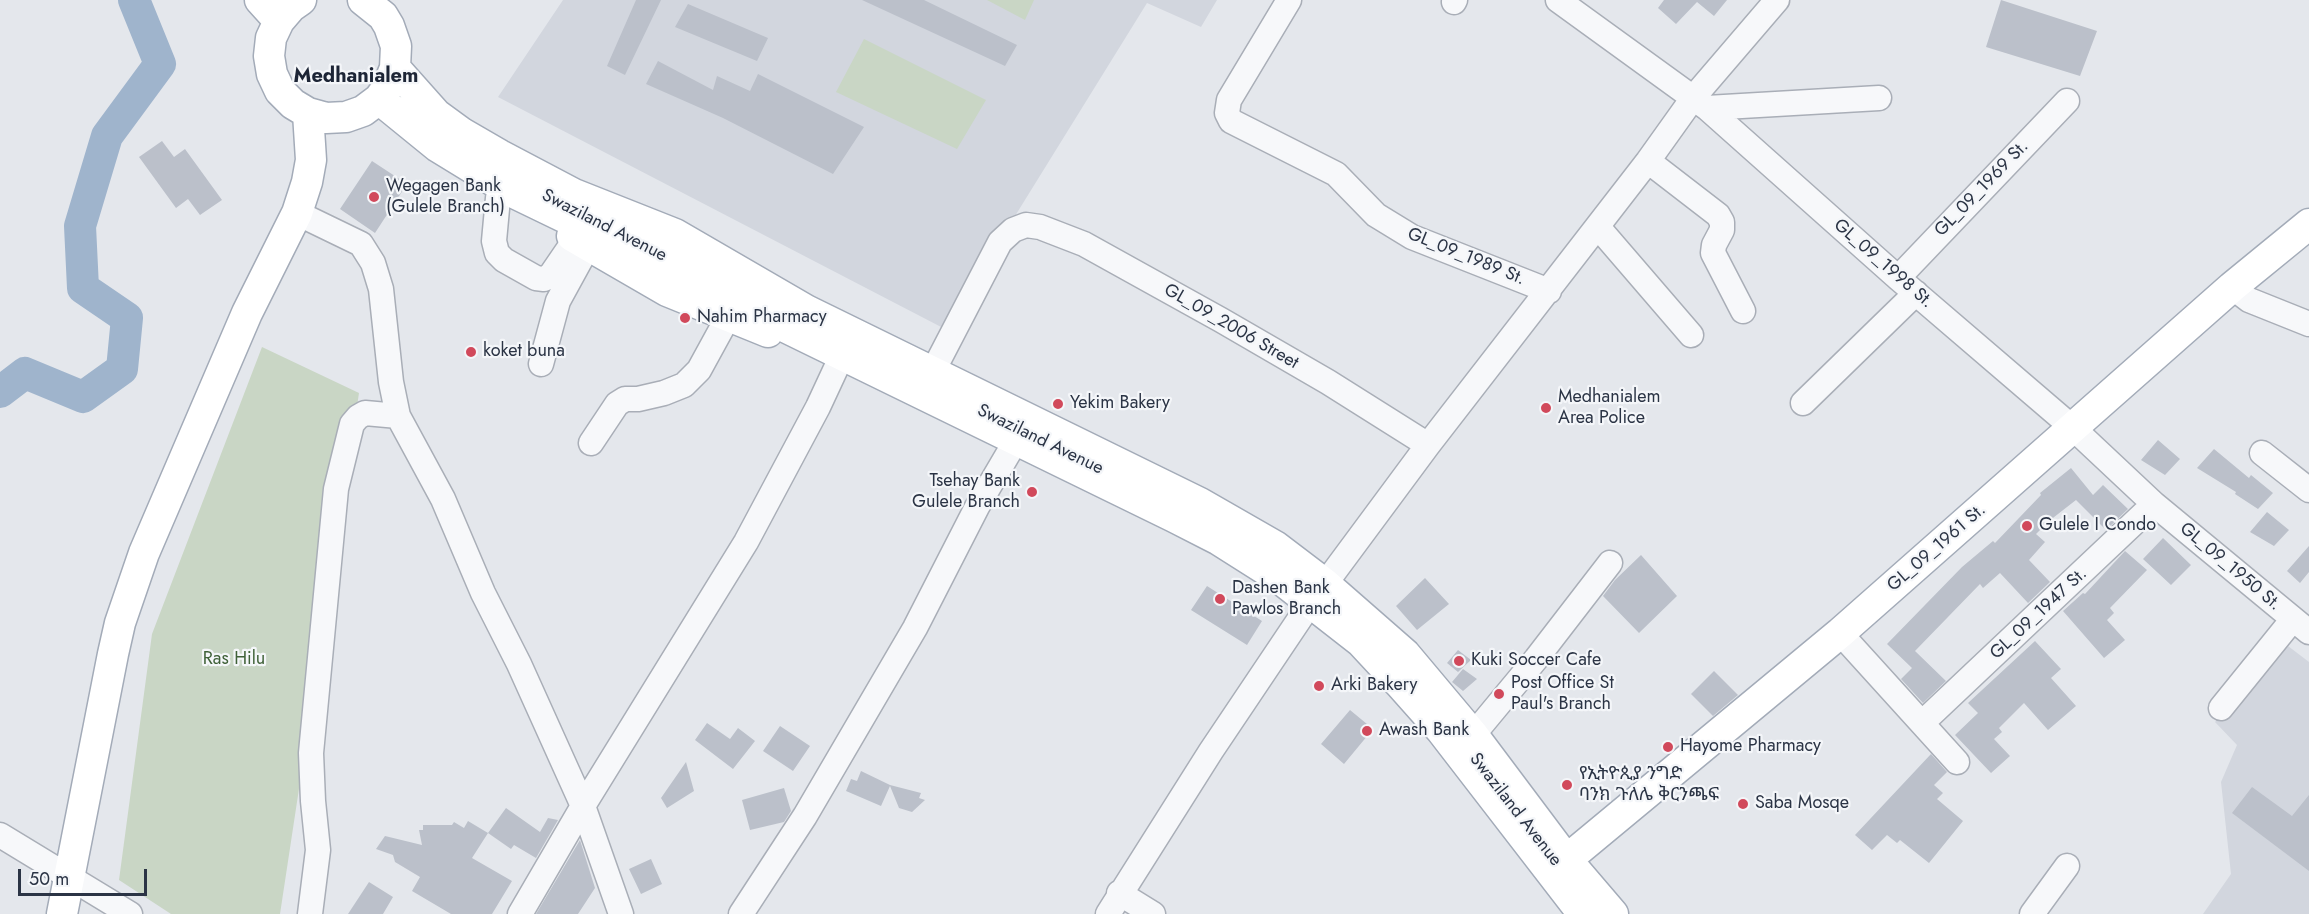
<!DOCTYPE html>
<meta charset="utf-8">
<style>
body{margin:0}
#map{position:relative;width:2309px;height:914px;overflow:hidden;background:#e4e7ec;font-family:Jost,sans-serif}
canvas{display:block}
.scale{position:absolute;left:18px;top:869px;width:129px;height:27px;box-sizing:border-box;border:3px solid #2b3445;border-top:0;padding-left:8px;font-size:18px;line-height:21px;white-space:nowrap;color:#2b3445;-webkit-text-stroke:4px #f4f6f9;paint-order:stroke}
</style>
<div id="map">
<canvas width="2309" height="914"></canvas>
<div class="scale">50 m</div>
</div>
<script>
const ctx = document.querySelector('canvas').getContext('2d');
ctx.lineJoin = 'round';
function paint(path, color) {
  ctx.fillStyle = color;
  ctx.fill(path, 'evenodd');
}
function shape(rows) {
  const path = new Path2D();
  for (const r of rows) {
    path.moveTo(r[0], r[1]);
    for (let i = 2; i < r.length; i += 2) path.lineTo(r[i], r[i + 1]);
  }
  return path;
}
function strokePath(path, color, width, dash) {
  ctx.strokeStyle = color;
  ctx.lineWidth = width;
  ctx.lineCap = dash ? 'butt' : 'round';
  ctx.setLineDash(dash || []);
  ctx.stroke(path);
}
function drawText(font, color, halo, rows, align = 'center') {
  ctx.font = font + ' Jost,"Noto Sans Ethiopic",sans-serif';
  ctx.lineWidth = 4.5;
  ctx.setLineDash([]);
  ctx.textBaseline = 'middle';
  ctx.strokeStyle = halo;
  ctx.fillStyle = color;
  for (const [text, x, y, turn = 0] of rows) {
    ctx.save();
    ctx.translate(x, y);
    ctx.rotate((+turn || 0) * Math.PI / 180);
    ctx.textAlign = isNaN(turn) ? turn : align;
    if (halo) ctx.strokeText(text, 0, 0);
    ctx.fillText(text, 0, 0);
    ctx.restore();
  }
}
paint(shape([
 [563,0,1217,0,1201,27,1147,3,945,329,498,97],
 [2288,646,2309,662,2309,914,2203,914,2231,874,2221,782,2237,745,2215,722]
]), '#d2d6de');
paint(shape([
 [987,0,1034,0,1025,20],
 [864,39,986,100,957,149,836,92],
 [262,347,359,393,280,914,171,914,119,880,152,634]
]), '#c9d6c5');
strokePath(shape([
 [0,392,25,373,83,397,122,369,127,318,83,288,80,226,107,136,160,64,134,0]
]), '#9fb4cc', 32);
paint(shape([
 [636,0,661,0,625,75,607,66],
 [862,0,924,0,1017,45,1005,66],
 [1664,0,1727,0,1714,16,1697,2,1676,24,1658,8],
 [2001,0,2097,31,2080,76,1986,47],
 [688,4,768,38,757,61,675,27],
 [658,61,713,90,717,76,750,91,758,74,864,127,833,174,723,118,646,84],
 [162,141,174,157,185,149,222,200,200,215,188,199,176,208,139,157],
 [372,161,407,184,375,233,340,209],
 [2158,440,2180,459,2165,475,2141,460],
 [2214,449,2249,478,2251,475,2273,493,2258,509,2235,494,2236,492,2197,468],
 [2071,468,2093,495,2103,485,2128,509,2106,530,2076,500,2049,521,2036,534,2045,542,2029,560,2050,582,2028,603,2000,573,1983,588,1980,584,1915,651,1946,681,1923,703,1901,679,1912,668,1887,644,1962,567,1993,541,1995,543,2041,495,2040,493],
 [2267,512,2289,530,2274,546,2250,532],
 [2163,538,2191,565,2171,585,2143,559],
 [2309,546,2309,572,2300,583,2287,571],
 [2125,551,2147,570,2110,608,2114,613,2107,620,2125,640,2104,658,2063,611,2083,593,2085,594],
 [1641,555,1677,596,1639,633,1603,596,1615,580],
 [1425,578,1449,604,1417,630,1396,606],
 [1207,586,1262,621,1247,645,1191,610],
 [2035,641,2061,669,2051,678,2076,706,2048,730,2024,703,1999,728,2002,732,1994,739,2010,756,1991,773,1955,735,1978,713,1968,703],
 [1458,650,1471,660,1458,672,1447,663],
 [1463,669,1477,679,1463,691,1452,682],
 [1714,671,1738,695,1713,716,1691,694],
 [1350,710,1373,729,1344,764,1321,744],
 [707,723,730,739,738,728,755,741,733,769,695,740],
 [780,726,810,746,793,771,763,751],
 [1931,754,1947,772,1934,785,1943,793,1937,799,1963,821,1929,863,1900,840,1897,843,1887,835,1872,850,1855,835],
 [686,762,694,791,667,808,661,798],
 [861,771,890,785,921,793,919,798,925,800,912,812,899,808,890,786,881,806,846,791,851,779,857,781],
 [2252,787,2292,816,2309,795,2309,871,2232,813],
 [784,788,791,811,784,822,750,830,742,800],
 [506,808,540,832,548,818,558,820,536,858,514,845,511,849,488,833],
 [468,821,488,833,472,858,512,881,492,914,451,914,412,891,420,877,395,862,393,855,376,849,385,836,422,845,419,830,423,830,423,825,452,825,454,822,464,828],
 [580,840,595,888,578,914,536,914],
 [651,859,662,884,641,894,629,869],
 [369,882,393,897,383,914,348,914]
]), '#bbc0ca');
const minor = shape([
 [1289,0,1229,100,1227,113,1231,121,1336,174,1376,215,1412,237,1549,291],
 [1558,0,1707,108,1898,278,2073,428,2154,504,2309,632],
 [1454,2,1455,0],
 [1707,108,1879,98],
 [1648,161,1718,215,1722,222,1722,230,1714,245,1713,253,1743,311],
 [498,198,494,241,497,253,504,260,536,278,544,279,550,276,576,238],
 [297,213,361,244,373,263,381,289,391,382,398,416],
 [1598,227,1691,335],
 [1898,278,2067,101],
 [2232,287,2249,300,2309,324],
 [541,364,558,301,587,248],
 [932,373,1000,242,1013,230,1026,225,1040,227,1084,244,1221,320,1328,382,1428,445],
 [1803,403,1916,293],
 [591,443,617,404,625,399,638,399,664,393,684,385,699,370,728,317],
 [2262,453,2309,490],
 [1840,633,1957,762],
 [2221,708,2293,619],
 [1922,723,2154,504],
 [1473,735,1536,659,1610,563],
 [0,835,130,914],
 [1119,893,1153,914],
 [310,914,318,850,313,801,311,753,336,489,352,424,358,417,365,413,398,416,443,499,483,593,519,664,583,806,621,914],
 [520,914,583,806,746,542,818,407,838,364],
 [741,914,805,816,915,628,977,507,1011,449],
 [1108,914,1211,751,1305,611,1428,445,1648,161,1693,98,1777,0],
 [2032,914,2067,866]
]);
const major = shape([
 [260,0,279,21],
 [301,0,291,7,279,21,271,38,269,56,272,74,280,91,293,104,308,113,326,118,346,117,363,111,379,99,387,88,395,68,396,46,389,26,383,16,363,0],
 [395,68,436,114,462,133,500,155,574,194,675,234,806,310,1200,503,1275,546,1325,584,1405,654,1473,735,1566,859,1613,914],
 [379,99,438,147,487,177,512,192,603,236],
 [589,219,771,310],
 [572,236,667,291,768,332],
 [748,309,1174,517,1219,540,1279,578,1361,642,1401,685,1441,730,1583,914],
 [1553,871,1840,633,2232,287,2309,224],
 [62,914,113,654,120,623,144,553,247,313,297,213,307,182,311,160,308,113]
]);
strokePath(minor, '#a9aeb7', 27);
strokePath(major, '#a3abb8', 33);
strokePath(minor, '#f7f8fa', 24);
strokePath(major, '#fff', 30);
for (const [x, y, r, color] of [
 [374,197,6,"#d1495b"],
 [685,318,6,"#d1495b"],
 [471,352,6,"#d1495b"],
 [1058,404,6,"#d1495b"],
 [1546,408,6,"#d1495b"],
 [1032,492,6,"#d1495b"],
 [2027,526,6,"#d1495b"],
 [1220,599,6,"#d1495b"],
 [1459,661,6,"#d1495b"],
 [1319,686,6,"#d1495b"],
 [1499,694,6,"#d1495b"],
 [1367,731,6,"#d1495b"],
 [1668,747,6,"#d1495b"],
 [1567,785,6,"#d1495b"],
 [1743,804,6,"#d1495b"]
]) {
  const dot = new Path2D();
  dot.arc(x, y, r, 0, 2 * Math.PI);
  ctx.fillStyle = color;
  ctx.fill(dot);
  strokePath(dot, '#f4f6f9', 2);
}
drawText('18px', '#2b3445', '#f4f6f9', [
 ["Wegagen Bank",386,187],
 ["(Gulele Branch)",386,208],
 ["Nahim Pharmacy",697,318],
 ["koket buna",483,352],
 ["Medhanialem",1558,398],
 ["Area Police",1558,419],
 ["Yekim Bakery",1070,404],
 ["Tsehay Bank",1020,482,"right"],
 ["Gulele Branch",1020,503,"right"],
 ["Gulele I Condo",2039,526],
 ["Dashen Bank",1232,589],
 ["Pawlos Branch",1232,610],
 ["Kuki Soccer Cafe",1471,661],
 ["Post Office St",1511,684],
 ["Paul's Branch",1511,705],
 ["Arki Bakery",1331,686],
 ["Awash Bank",1379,731],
 ["Hayome Pharmacy",1680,747],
 ["የኢትዮጲያ ንግድ",1579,775],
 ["ባንክ ጉለሌ ቅርንጫፍ",1579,796],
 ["Saba Mosqe",1755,804]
], 'left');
drawText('18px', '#2b3445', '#f4f6f9', [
 ["GL_09_1969 St.",1982,189,-46],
 ["Swaziland Avenue",604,226,27],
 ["GL_09_1989 St.",1466,257,22],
 ["GL_09_1998 St.",1883,264,41],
 ["GL_09_2006 Street",1231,327,30],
 ["Swaziland Avenue",1040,440,26],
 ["GL_09_1961 St.",1937,548,-41],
 ["GL_09_1950 St.",2230,567,40],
 ["GL_09_1947 St.",2039,614,-43],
 ["Swaziland Avenue",1515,810,52]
]);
drawText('18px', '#3f6138', '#f4f6f9', [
 ["Ras Hilu",234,660]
]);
drawText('bold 20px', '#1d2536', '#f4f6f9', [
 ["Medhanialem",356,77]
]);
</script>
